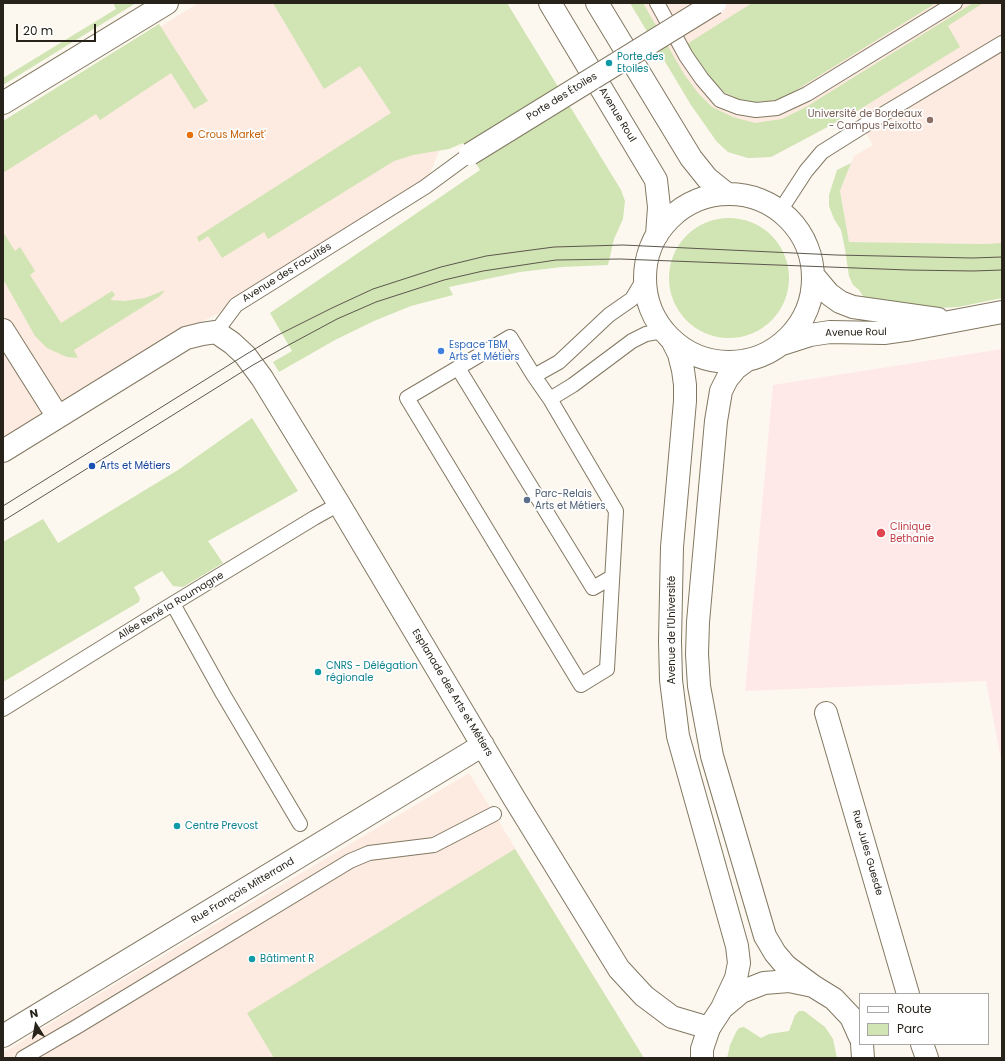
<!DOCTYPE html>
<meta charset="utf-8">
<style>
body{margin:0}
#map{position:relative;width:1005px;height:1061px;overflow:hidden;background:#fdf8ef;font-family:Poppins,sans-serif}
canvas{display:block}
.frame{position:absolute;inset:0;border:4px solid #27221a;pointer-events:none}
.legend{position:absolute;left:859px;top:993px;width:130px;height:52px;box-sizing:border-box;background:#fff;border:1px solid #a9a7a3;margin:0;padding:5px 7px;list-style:none;font-size:12px;color:#27221a}
.legend li{display:flex;align-items:center;gap:8px;height:20px}
.legend b{width:20px;border:1px solid #a9a7a3}
.north{position:absolute;left:16px;top:1005px;width:40px;height:40px;-webkit-text-stroke:3px #fff;paint-order:stroke;rotate:349deg;font-size:11px;font-weight:700;line-height:16px;text-align:center;color:#27221a}
.north::after{content:'';display:block;margin:auto;width:14px;height:18px;background:#27221a;clip-path:polygon(50% 0,100% 100%,50% 72%,0 100%)}
.scale{position:absolute;left:16px;top:24px;width:80px;height:18px;box-sizing:border-box;border:2px solid #27221a;border-top:0;padding-left:5px;font-size:12px;line-height:14px;white-space:nowrap;color:#27221a;-webkit-text-stroke:3px #fff;paint-order:stroke}
</style>
<div id="map">
<canvas width="1005" height="1061"></canvas>
<div class="frame"></div>
<ul class="legend">
<li><b style="height:5px;background:#fff"></b>Route</li>
<li><b style="height:11px;background:#d1e4b3"></b>Parc</li>
</ul>
<div class="north">N</div>
<div class="scale">20 m</div>
</div>
<script>
const ctx = document.querySelector('canvas').getContext('2d');
ctx.lineJoin = 'round';
function paint(path, color) {
  ctx.fillStyle = color;
  ctx.fill(path, 'evenodd');
}
function shape(rows) {
  const path = new Path2D();
  for (const r of rows) {
    if (r.length === 3) {
      path.moveTo(r[0] + r[2], r[1]);
      path.arc(r[0], r[1], r[2], 0, 2 * Math.PI);
      continue;
    }
    path.moveTo(r[0], r[1]);
    for (let i = 2; i < r.length; i += 2) path.lineTo(r[i], r[i + 1]);
  }
  return path;
}
function strokePath(path, color, width, dash) {
  ctx.strokeStyle = color;
  ctx.lineWidth = width;
  ctx.lineCap = dash ? 'butt' : 'round';
  ctx.setLineDash(dash || []);
  ctx.stroke(path);
}
function drawText(font, color, halo, rows, align = 'center') {
  ctx.font = font + ' Poppins,sans-serif';
  ctx.lineWidth = 3.5;
  ctx.setLineDash([]);
  ctx.textBaseline = 'middle';
  ctx.strokeStyle = halo;
  ctx.fillStyle = color;
  for (const [text, x, y, turn = 0] of rows) {
    ctx.save();
    ctx.translate(x, y);
    ctx.rotate((+turn || 0) * Math.PI / 180);
    ctx.textAlign = isNaN(turn) ? turn : align;
    if (halo) ctx.strokeText(text, 0, 0);
    ctx.fillText(text, 0, 0);
    ctx.restore();
  }
}
paint(shape([
 [198,3,496,3,425,187,236,305,185,330,3,444,3,126],
 [630,3,1002,3,1002,243,983,244,849,242,840,191,854,156,873,145,854,113,771,157,748,158,728,152,717,142,691,105],
 [469,773,644,1058,3,1058,3,1053,67,1013]
]), '#fdebe1');
paint(shape([
 [1002,349,1002,765,986,681,745,691,773,385]
]), '#ffe9e8');
paint(shape([
 [113,3,136,3,3,85,3,78,116,9],
 [273,3,507,3,621,190,625,201,623,219,614,239,608,265,562,267,520,272,449,287,453,295,411,306,374,321,335,340,279,372,273,362,292,351,270,313,480,170,463,143,449,149,413,155,394,161,268,239,264,232,222,258,208,236,199,242,197,237,391,113,360,66,324,89],
 [630,3,643,3,684,74,698,93,712,107,733,117,755,123,782,119,806,107,973,3,983,3,948,26,960,47,854,113,771,157,748,158,728,152,717,142,691,105],
 [752,3,936,3,785,97,771,101,755,102,738,99,724,92,713,81,687,44],
 [159,24,208,101,194,109,171,73,100,120,96,114,3,173,3,121],
 [851,163,840,191,849,242,983,244,1002,243,1002,298,958,307,937,308,867,302,859,290,853,285,849,276,845,249,841,230,834,219,829,206,829,195,837,170],
 [729,278,60],
 [3,232,15,251,20,247,35,271,30,275,61,323,112,291,115,295,110,300,124,301,145,298,165,290,160,296,74,350,78,358,67,357,47,348,35,336,3,279],
 [252,418,298,491,208,541,223,563,183,587,173,586,162,571,134,587,140,598,139,602,3,682,3,542,43,519,58,543,178,470],
 [515,849,644,1058,274,1058,247,1013],
 [799,1011,804,1011,825,1027,833,1039,837,1058,727,1058,730,1045,736,1032,739,1028,744,1027,761,1038,769,1034,789,1031,795,1015]
]), '#d1e4b3');
const lane = shape([
 [657,3,686,56,702,79,720,100,738,107,756,110,777,108,807,94,955,3],
 [780,211,806,171,822,152,865,125,1002,43],
 [645,277,632,299,609,315,559,362,534,376,510,337,407,398,581,685,607,669,616,511,550,399,573,385,632,341,646,334,663,331],
 [216,332,236,305,425,187,470,154],
 [458,368,593,588,612,577],
 [534,376,550,399],
 [173,604,223,694,300,824],
 [3,709,156,614,314,518,339,504],
 [23,1058,78,1026,350,861,369,853,434,845,494,814]
]);
const street = shape([
 [3,103,167,3],
 [3,330,58,417],
 [3,451,186,338,202,334,216,332,232,343,245,355,262,378,339,504,514,798,619,969,644,996,672,1017,709,1028],
 [826,713,908,994],
 [3,1036,483,745],
 [922,1044,927,1058]
]);
const secondary = shape([
 [550,3,656,180,659,207,657,235],
 [597,3,691,158,707,178,727,194],
 [729,278,84],
 [813,275,829,294,840,302,853,307,938,319],
 [672,340,679,354,683,370,685,385,685,401,672,547,670,641,671,680,678,736,737,946,739,963,736,978,722,1008],
 [782,344,810,335,830,332,884,333,912,329,1002,312],
 [747,360,736,368,727,379,721,391,716,421,698,622,697,654,699,686,712,756,765,936,775,953,786,966,813,986],
 [862,1044,863,1058],
 [702,1058,702,1049,709,1028,722,1008,741,992,764,983,789,981,813,986,834,999,851,1017,860,1037]
]);
strokePath(lane, '#827862', 16);
strokePath(street, '#827862', 24);
strokePath(secondary, '#827862', 24);
strokePath(lane, '#fff', 14);
strokePath(street, '#fff', 22);
strokePath(secondary, '#fff', 22);
strokePath(shape([
 [3,506,245,355,278,335,332,308,373,289,441,267,486,256,554,247,623,245,836,255,972,258,1002,257],
 [3,521,253,365,285,347,337,319,376,302,444,280,483,271,556,260,620,259,908,270,973,271,1002,270]
]), '#5c574e', 1);
const streetBridge = shape([
 [470,154,715,3]
]);
strokePath(streetBridge, '#827862', 24, []);
strokePath(streetBridge, '#fff', 22);
for (const [x, y, r, color] of [
 [609,63,4,"#0f9aa8"],
 [930,120,4,"#8d6e63"],
 [190,135,4,"#e8710a"],
 [441,351,4,"#3f7fe0"],
 [92,466,4,"#1a4fb4"],
 [527,500,4,"#5c6f8a"],
 [881,533,5,"#e0444e"],
 [318,672,4,"#0f9aa8"],
 [177,826,4,"#0f9aa8"],
 [252,959,4,"#0f9aa8"]
]) {
  const dot = new Path2D();
  dot.arc(x, y, r, 0, 2 * Math.PI);
  ctx.fillStyle = color;
  ctx.fill(dot);
  strokePath(dot, '#fff', 1.5);
}
drawText('10px', '#0d838f', '#fff', [
 ["Porte des",617,57],
 ["Etoiles",617,69],
 ["CNRS - Délégation",326,666],
 ["régionale",326,678],
 ["Centre Prevost",185,826],
 ["Bâtiment R",260,959]
], 'left');
drawText('10px', '#27221a', '#fff', [
 ["Porte des Étoiles",562,97,-32],
 ["Avenue Roul",617,115,59],
 ["Avenue des Facultés",287,273,-32],
 ["Avenue Roul",856,333,-1],
 ["Allée René la Roumagne",171,606,-31],
 ["Avenue de l'Université",672,630,-90],
 ["Esplanade des Arts et Métiers",452,693,59],
 ["Rue Jules Guesde",867,853,74],
 ["Rue François Mitterrand",243,891,-31]
]);
drawText('10px', '#785e54', '#fff', [
 ["Université de Bordeaux",922,114],
 ["- Campus Peixotto",922,126]
], 'right');
drawText('10px', '#c56008', '#fff', [
 ["Crous Market'",198,135]
], 'left');
drawText('10px', '#366cbe', '#fff', [
 ["Espace TBM",449,345],
 ["Arts et Métiers",449,357]
], 'left');
drawText('10px', '#164399', '#fff', [
 ["Arts et Métiers",100,466]
], 'left');
drawText('10px', '#4e5e75', '#fff', [
 ["Parc-Relais",535,494],
 ["Arts et Métiers",535,506]
], 'left');
drawText('10px', '#be3a42', '#fff', [
 ["Clinique",890,527],
 ["Bethanie",890,539]
], 'left');
</script>
